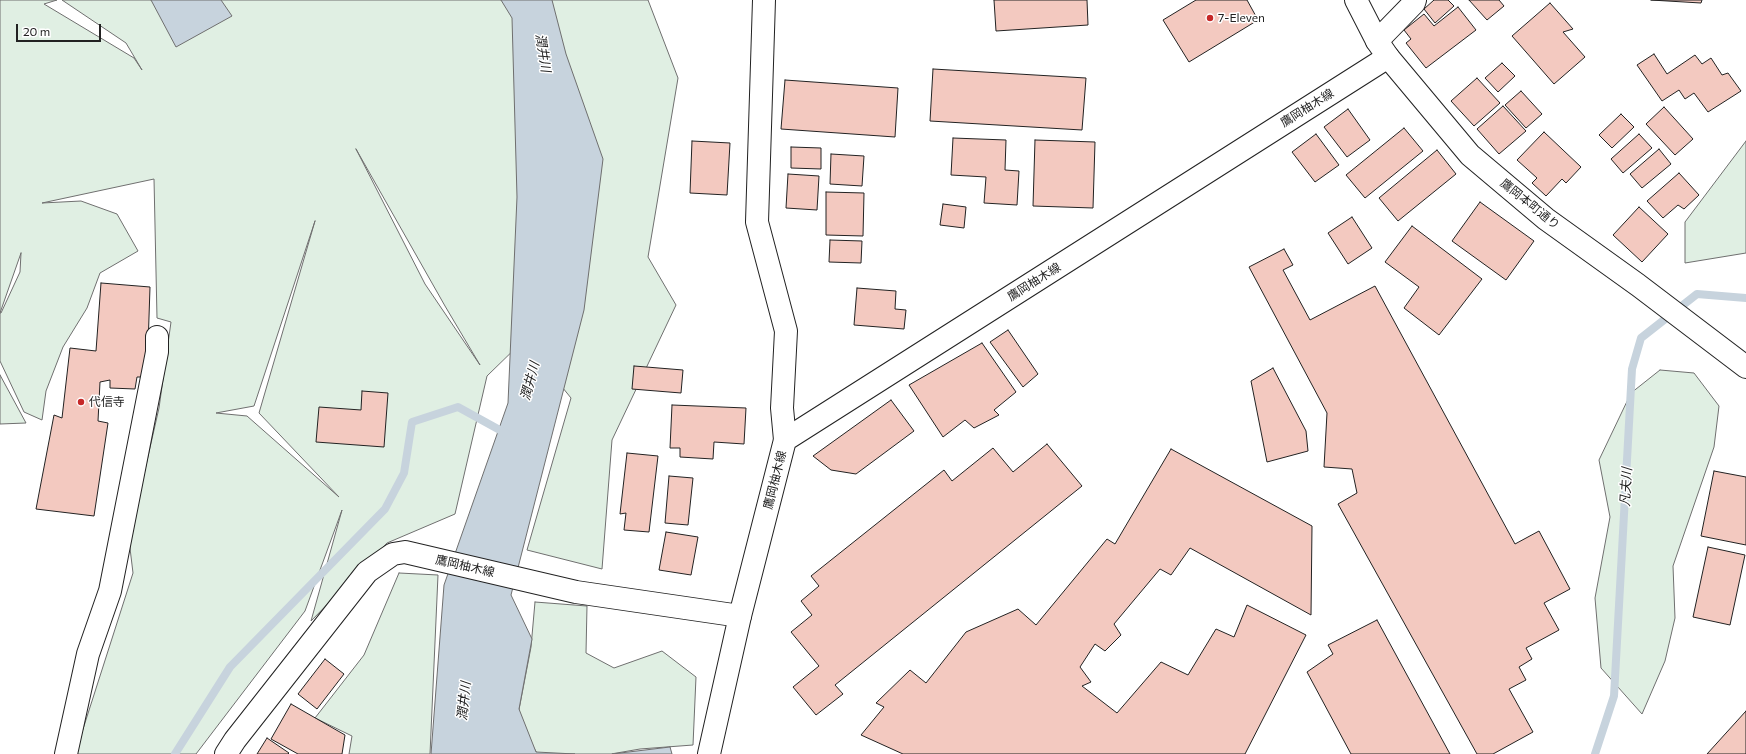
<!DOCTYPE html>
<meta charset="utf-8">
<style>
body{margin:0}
#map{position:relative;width:1746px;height:754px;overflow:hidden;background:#fff;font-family:Commissioner,sans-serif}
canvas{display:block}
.scale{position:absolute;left:16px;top:24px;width:85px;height:18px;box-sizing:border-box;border:2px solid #222;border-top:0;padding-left:5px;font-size:12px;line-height:14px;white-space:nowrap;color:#222;-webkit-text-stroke:3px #fff;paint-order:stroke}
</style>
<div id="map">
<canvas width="1746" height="754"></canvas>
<div class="scale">20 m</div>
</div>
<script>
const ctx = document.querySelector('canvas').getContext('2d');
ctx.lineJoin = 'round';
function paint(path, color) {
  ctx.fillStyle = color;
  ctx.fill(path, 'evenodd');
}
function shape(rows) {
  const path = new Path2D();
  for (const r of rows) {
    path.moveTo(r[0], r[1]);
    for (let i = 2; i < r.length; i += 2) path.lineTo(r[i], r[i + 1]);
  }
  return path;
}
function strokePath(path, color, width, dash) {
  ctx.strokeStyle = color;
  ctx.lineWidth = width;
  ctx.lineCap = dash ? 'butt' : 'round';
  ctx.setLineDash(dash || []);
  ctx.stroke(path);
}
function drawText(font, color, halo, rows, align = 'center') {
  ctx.font = font + ' Commissioner,"Noto Sans JP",sans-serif';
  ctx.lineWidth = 3;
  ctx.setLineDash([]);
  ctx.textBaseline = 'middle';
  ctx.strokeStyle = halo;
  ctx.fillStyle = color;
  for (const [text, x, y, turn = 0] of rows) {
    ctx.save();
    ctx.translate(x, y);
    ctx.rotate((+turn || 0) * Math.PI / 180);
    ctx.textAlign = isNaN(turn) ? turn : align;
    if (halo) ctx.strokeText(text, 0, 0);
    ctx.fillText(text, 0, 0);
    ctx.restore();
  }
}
const green = shape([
 [0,0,57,0,44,4,134,58,142,70,126,43,62,0,648,0,678,78,648,257,676,305,612,440,602,569,527,550,571,398,524,340,487,376,455,514,387,543,311,621,342,510,305,611,196,754,75,754,133,573,129,540,159,408,171,322,157,318,154,179,42,203,81,201,117,214,138,251,100,273,87,308,63,347,46,391,42,420,24,412,0,361,0,0],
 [356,149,445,306,480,365,425,284,356,149],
 [315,221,259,413,339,497,247,416,216,413,254,406,315,221],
 [21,253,20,272,1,313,0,313,21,253],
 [1746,141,1746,253,1685,263,1685,222,1746,141],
 [1660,370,1694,373,1719,406,1714,447,1673,566,1675,618,1665,661,1642,714,1601,668,1595,598,1610,517,1599,460,1631,393,1660,370],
 [0,375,26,423,0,424,0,375],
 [399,573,438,575,430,754,349,754,352,736,315,718,364,655,399,573],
 [535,602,587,606,586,653,614,668,662,651,696,677,693,745,640,749,611,754,547,754,537,753,517,720,531,647,535,602]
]);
paint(green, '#e0efe3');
strokePath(green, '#6f6f6f', 1);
const water = shape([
 [151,0,221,0,232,16,176,47,151,0],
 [501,0,552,0,566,54,603,159,584,310,511,595,532,639,519,709,536,752,575,754,431,754,444,585,508,403,517,197,512,18,501,0],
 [670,747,672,754,612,754,670,747]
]);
paint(water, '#c7d3dd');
strokePath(water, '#6f6f6f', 1);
strokePath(shape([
 [175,754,230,667,385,509,404,473,412,422,458,407,507,434],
 [1595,754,1614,696,1632,369,1641,338,1697,294,1746,298]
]), '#c7d3dd', 8);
const building = shape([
 [994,0,1087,0,1088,25,996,31,994,0],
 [1196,0,1247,0,1258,20,1189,62,1163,20,1196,0],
 [1434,0,1448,0,1454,6,1435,23,1424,9,1434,0],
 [1469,0,1499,0,1504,6,1487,20,1469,0],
 [1651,0,1702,0,1701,3,1651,0],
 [1550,3,1573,29,1563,32,1585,57,1554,84,1512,36,1550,3],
 [1458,7,1476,30,1426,68,1406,43,1411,39,1404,30,1424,14,1434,26,1458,7],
 [1654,54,1667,74,1695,55,1702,64,1711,58,1722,75,1728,73,1741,91,1708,112,1694,93,1685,99,1679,90,1662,101,1637,65,1654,54],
 [1502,63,1515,76,1498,92,1485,78,1502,63],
 [933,69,1086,78,1082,130,930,121,933,69],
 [1477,78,1500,103,1474,126,1451,101,1477,78],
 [785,80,898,88,895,137,781,129,785,80],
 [1521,91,1542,114,1526,128,1505,105,1521,91],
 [1503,106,1526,131,1499,154,1477,129,1503,106],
 [1664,107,1693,139,1675,155,1646,124,1664,107],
 [1348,109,1370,140,1347,157,1324,127,1348,109],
 [1621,114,1634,127,1612,148,1599,135,1621,114],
 [1404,128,1423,151,1365,198,1346,175,1404,128],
 [1544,132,1581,167,1566,183,1562,179,1546,196,1532,183,1537,178,1517,160,1544,132],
 [1316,134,1339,165,1315,182,1292,152,1316,134],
 [1639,134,1652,148,1623,173,1611,159,1639,134],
 [953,138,1006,140,1005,170,1019,171,1017,205,984,203,986,177,951,175,953,138],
 [1035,140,1095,142,1093,208,1033,206,1035,140],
 [692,141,730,143,727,195,690,193,692,141],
 [791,147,821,148,821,169,791,168,791,147],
 [1659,149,1671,164,1642,188,1630,174,1659,149],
 [1437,150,1456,174,1398,221,1379,198,1437,150],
 [831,154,864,156,862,186,830,184,831,154],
 [1679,173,1699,195,1684,209,1678,205,1663,218,1647,201,1679,173],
 [788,174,819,176,817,210,786,208,788,174],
 [826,192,864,193,863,236,826,235,826,192],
 [1480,202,1534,241,1506,280,1452,241,1480,202],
 [943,204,966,207,964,228,940,225,943,204],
 [1639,207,1668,234,1642,262,1613,235,1639,207],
 [1352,217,1372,248,1348,264,1328,233,1352,217],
 [1412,226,1482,279,1439,335,1404,308,1419,287,1385,262,1412,226],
 [830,240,862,241,861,263,829,262,830,240],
 [1284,249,1293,265,1283,270,1310,320,1375,286,1515,544,1539,531,1570,589,1544,603,1559,630,1526,648,1532,659,1519,667,1526,680,1509,689,1533,732,1493,754,1477,754,1338,504,1357,493,1352,469,1324,467,1327,413,1249,267,1284,249],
 [101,283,150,287,147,377,137,377,135,389,110,388,110,380,100,382,98,421,108,423,94,516,36,509,54,415,62,418,70,348,96,351,101,283],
 [857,288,896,291,895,309,906,310,904,329,854,325,857,288],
 [1008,330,1038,374,1023,387,990,342,1008,330],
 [982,343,1016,392,994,410,999,415,974,428,965,420,943,437,909,385,982,343],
 [634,366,683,370,681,393,632,389,634,366],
 [1273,368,1306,431,1308,451,1267,462,1251,381,1273,368],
 [362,391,388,393,384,447,316,442,319,407,361,410,362,391],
 [891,400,914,431,856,474,831,470,813,456,891,400],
 [672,405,746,408,744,444,714,442,713,459,680,457,680,448,670,448,672,405],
 [1047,444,1082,486,835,685,843,694,816,715,793,687,819,666,791,632,812,615,801,601,819,586,811,576,944,470,952,481,993,448,1013,472,1047,444],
 [1171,449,1312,526,1311,615,1190,548,1171,575,1160,569,1114,624,1121,635,1105,651,1095,644,1080,667,1091,682,1082,686,1117,713,1161,662,1188,675,1216,629,1234,637,1247,605,1306,635,1245,754,903,754,861,735,884,707,876,703,910,670,926,683,966,632,1018,609,1036,625,1107,539,1115,544,1171,449],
 [627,453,658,456,649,532,624,530,626,513,620,514,627,453],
 [1714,471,1746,477,1746,545,1701,536,1714,471],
 [669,476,693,478,688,525,665,523,669,476],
 [666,532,698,537,691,575,659,570,666,532],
 [1708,547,1745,555,1730,625,1693,617,1708,547],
 [1377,620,1450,754,1351,754,1307,672,1333,654,1328,645,1377,620],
 [325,659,344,674,317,709,298,694,325,659],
 [291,704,345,735,342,754,298,754,271,739,291,704],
 [1746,711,1746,754,1707,754,1746,711],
 [267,738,289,753,288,754,257,754,267,738]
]);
paint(building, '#f3c9c0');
strokePath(building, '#222', 1);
const minor = shape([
 [764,0,757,222,786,331,782,408,785,440],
 [1377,41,1414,3,1415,0],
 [66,754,88,654,110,591,157,352,157,337]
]);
const tertiary = shape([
 [1388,57,1470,155,1546,219,1638,285,1746,367],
 [709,754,740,616]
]);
const secondary = shape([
 [226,754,235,740,367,572,393,554,405,552,576,592,740,616,785,440,1388,57,1377,41,1356,0]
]);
strokePath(minor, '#222', 24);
strokePath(tertiary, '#222', 24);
strokePath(secondary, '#222', 24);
strokePath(minor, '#fff', 22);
strokePath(tertiary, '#fff', 22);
strokePath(secondary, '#fff', 22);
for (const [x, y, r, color] of [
 [1210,18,4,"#c62828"],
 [81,402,4,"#c62828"]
]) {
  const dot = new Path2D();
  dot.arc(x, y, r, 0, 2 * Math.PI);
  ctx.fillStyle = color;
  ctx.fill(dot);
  strokePath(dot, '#fff', 1.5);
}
drawText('12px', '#222', '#fff', [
 ["7-Eleven",1218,18],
 ["代信寺",89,402]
], 'left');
drawText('12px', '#222', '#fff', [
 ["鷹岡柚木線",1307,108,-32],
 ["鷹岡本町通り",1530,204,39],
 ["鷹岡柚木線",1034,282,-32],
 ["鷹岡柚木線",775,480,-76],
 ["鷹岡柚木線",465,566,13]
]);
drawText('italic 13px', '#222', '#fff', [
 ["潤井川",543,53,81],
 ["潤井川",530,381,-75],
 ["凡夫川",1626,487,-87],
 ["潤井川",464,701,-84]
]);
</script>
